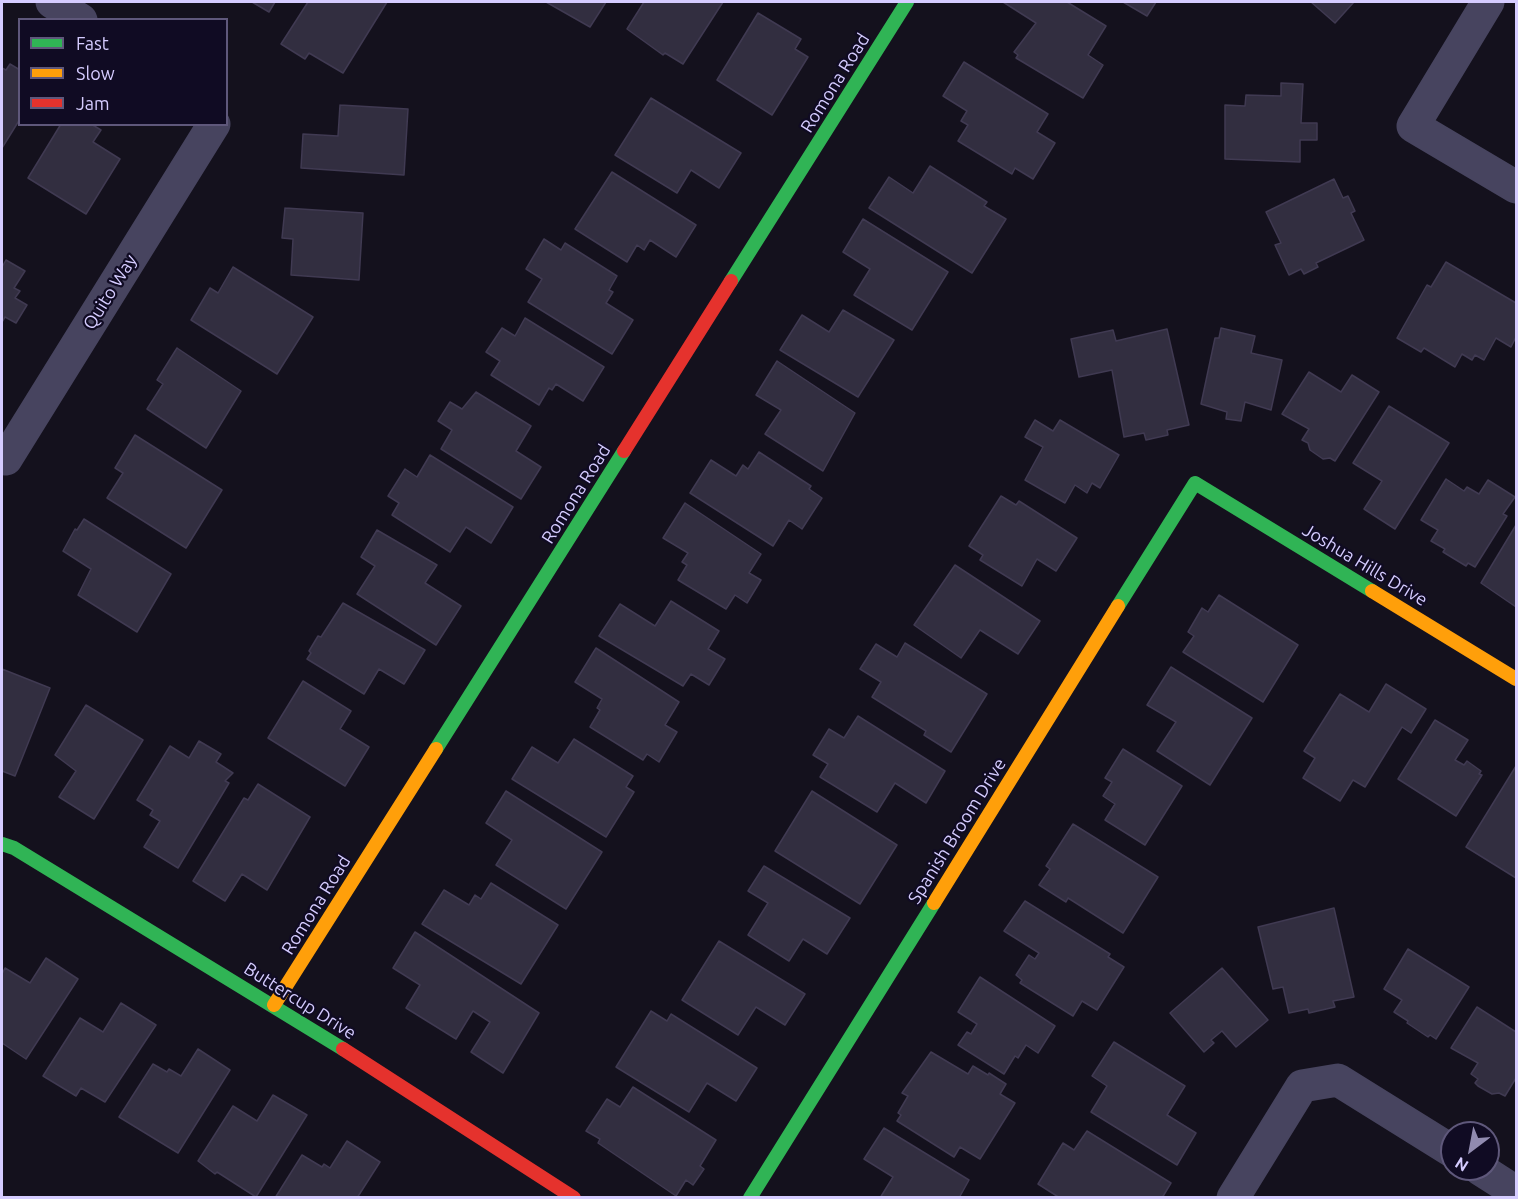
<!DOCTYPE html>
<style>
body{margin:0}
#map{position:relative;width:1518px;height:1199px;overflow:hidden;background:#14111d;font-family:Ubuntu,sans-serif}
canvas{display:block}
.frame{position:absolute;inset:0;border:3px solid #d5ccff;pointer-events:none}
.legend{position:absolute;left:18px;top:18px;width:210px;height:108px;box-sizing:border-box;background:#100b23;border:2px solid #5f587b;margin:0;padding:8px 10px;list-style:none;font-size:18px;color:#d5ccff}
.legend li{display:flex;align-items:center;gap:12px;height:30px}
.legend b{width:30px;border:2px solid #5f587b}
.north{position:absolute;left:1440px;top:1121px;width:60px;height:60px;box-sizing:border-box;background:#100b23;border:2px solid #5f587b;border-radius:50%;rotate:212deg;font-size:16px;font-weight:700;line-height:24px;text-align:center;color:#d5ccff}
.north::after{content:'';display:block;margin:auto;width:21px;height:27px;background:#918bb0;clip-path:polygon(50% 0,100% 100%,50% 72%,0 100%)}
</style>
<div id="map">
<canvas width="1518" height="1199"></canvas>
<div class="frame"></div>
<ul class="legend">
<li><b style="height:8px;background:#30b455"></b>Fast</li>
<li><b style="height:8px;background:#ff9f0a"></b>Slow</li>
<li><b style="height:8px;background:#e5322d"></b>Jam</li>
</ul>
<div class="north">N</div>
</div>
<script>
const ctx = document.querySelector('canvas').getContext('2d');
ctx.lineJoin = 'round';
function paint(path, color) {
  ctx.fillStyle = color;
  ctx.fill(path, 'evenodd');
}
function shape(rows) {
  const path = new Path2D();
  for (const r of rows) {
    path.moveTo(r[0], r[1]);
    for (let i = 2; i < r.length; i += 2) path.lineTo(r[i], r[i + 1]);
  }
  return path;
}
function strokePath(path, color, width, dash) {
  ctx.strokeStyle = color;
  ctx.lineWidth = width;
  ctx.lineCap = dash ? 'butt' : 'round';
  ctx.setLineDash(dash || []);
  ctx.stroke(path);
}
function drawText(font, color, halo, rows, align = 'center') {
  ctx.font = font + ' Ubuntu,sans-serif';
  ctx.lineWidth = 4.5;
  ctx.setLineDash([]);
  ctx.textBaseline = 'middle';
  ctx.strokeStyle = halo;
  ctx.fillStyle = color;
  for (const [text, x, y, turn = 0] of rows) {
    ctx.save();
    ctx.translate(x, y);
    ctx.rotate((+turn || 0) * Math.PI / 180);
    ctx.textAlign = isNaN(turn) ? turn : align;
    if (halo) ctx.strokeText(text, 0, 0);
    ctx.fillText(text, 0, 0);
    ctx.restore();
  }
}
const building = shape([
 [252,2,275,2,269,12,252,2],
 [308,2,387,2,343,73,309,53,305,59,281,44,308,2],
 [546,2,606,2,590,27,546,2],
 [644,2,723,2,683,64,665,53,663,55,627,29,644,2],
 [1003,2,1067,2,1106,26,1088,55,1103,65,1083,98,1016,58,1018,55,1014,52,1036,23,1003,2],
 [1123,2,1156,2,1147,16,1123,2],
 [1311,2,1354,2,1335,23,1311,2],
 [758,13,801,39,795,49,808,57,772,115,717,80,758,13],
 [964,62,1048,114,1037,132,1055,143,1033,179,1015,168,1012,174,958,141,968,125,961,121,967,111,943,96,964,62],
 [10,64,20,70,20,119,2,148,2,68,6,70,10,64],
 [1281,83,1303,84,1301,123,1317,123,1317,140,1300,140,1300,162,1225,159,1225,105,1245,106,1246,95,1281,96,1281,83],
 [651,98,741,153,719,188,691,170,677,193,615,155,651,98],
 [340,105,408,109,404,175,301,168,303,134,338,136,340,105],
 [61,124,91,124,101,130,93,142,120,159,86,214,28,178,61,124],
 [930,166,987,202,984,206,1006,219,972,273,869,208,889,177,913,193,930,166],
 [612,172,696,225,676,257,650,240,644,250,637,245,627,262,575,229,612,172],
 [1334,179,1343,198,1348,196,1355,211,1351,213,1364,240,1316,263,1318,267,1304,274,1301,269,1289,275,1275,245,1281,243,1266,212,1334,179],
 [285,208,363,213,359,280,291,275,293,239,282,238,285,208],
 [863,219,948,272,912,330,854,295,870,269,843,252,863,219],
 [544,239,561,250,565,243,617,276,609,290,613,292,606,303,633,320,612,354,528,302,542,279,526,269,544,239],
 [6,260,25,271,14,288,20,291,15,298,27,305,16,323,5,317,2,322,2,267,6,260],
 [1446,262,1516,303,1516,337,1511,347,1496,338,1484,360,1475,355,1472,360,1462,354,1455,367,1424,348,1421,352,1397,338,1427,285,1431,287,1446,262],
 [233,267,313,317,277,374,191,320,210,288,218,293,233,267],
 [843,310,894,340,858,397,780,350,802,315,829,332,843,310],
 [525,318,604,367,583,401,556,384,552,390,549,388,539,405,491,375,500,361,486,352,502,328,515,336,525,318],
 [1221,328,1255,336,1251,353,1282,360,1271,410,1245,402,1241,421,1226,419,1227,412,1201,404,1215,338,1219,338,1221,328],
 [1167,329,1189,425,1167,430,1168,435,1146,440,1144,433,1124,437,1112,370,1079,377,1071,339,1113,330,1116,341,1167,329],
 [177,348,241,391,206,448,147,409,163,384,157,380,177,348],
 [777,361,855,413,823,471,765,434,781,410,756,395,777,361],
 [1309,372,1341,392,1352,375,1379,392,1335,461,1330,458,1323,459,1310,450,1308,443,1302,440,1309,429,1282,414,1309,372],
 [476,392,531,426,516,451,541,467,521,499,441,449,452,430,438,421,450,402,462,409,476,392],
 [1389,406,1449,443,1395,529,1364,509,1382,481,1353,463,1389,406],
 [1035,420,1053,431,1060,420,1119,455,1100,488,1092,483,1087,493,1075,485,1065,503,1025,480,1043,447,1025,437,1035,420],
 [135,435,222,490,186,548,107,498,123,473,115,468,135,435],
 [759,452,811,486,809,489,822,498,802,529,789,520,773,546,690,493,711,460,736,476,743,465,748,469,759,452],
 [430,455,513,507,491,543,466,527,450,552,392,515,399,503,388,496,405,469,417,477,430,455],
 [1446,479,1464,491,1467,487,1479,494,1488,480,1515,497,1503,514,1507,516,1475,567,1468,563,1466,566,1443,552,1445,549,1431,541,1438,530,1421,520,1446,479],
 [1001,496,1016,505,1019,501,1077,538,1056,571,1037,559,1022,586,980,560,983,555,969,546,1001,496],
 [685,503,761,554,749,573,761,580,747,603,735,595,726,609,678,580,687,565,682,562,688,553,663,538,685,503],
 [84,519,171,574,137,632,78,595,91,569,63,551,75,529,77,530,84,519],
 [1516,525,1516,607,1481,583,1516,525],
 [377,530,437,565,425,583,461,606,436,645,357,594,375,566,361,557,377,530],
 [955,565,1040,621,1018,654,980,630,961,658,914,625,955,565],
 [1219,595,1298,645,1263,702,1183,652,1194,636,1188,632,1202,608,1208,612,1219,595],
 [671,601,719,631,708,649,725,659,709,685,691,674,683,686,599,636,620,604,655,626,671,601],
 [343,603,425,650,404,684,379,669,364,694,307,659,311,653,309,651,318,636,321,637,343,603],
 [905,643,987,694,951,752,924,735,926,731,872,697,881,682,860,669,876,644,897,657,905,643],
 [596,648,679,702,665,725,677,732,659,762,647,754,643,760,590,727,600,710,597,708,602,699,575,682,596,648],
 [1171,667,1252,718,1210,785,1157,751,1176,722,1147,705,1171,667],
 [2,669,50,688,15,776,2,771,2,669],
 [303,681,351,711,340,729,369,747,345,786,268,738,303,681],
 [1386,684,1426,709,1411,733,1402,727,1365,787,1353,780,1340,801,1303,778,1315,758,1304,751,1340,694,1369,712,1386,684],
 [86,705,143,740,94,819,59,797,76,771,55,755,86,705],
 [858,716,945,771,926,803,895,783,877,812,820,777,828,764,813,755,829,729,844,738,858,716],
 [1435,720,1468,740,1455,760,1464,765,1467,761,1481,771,1479,774,1482,775,1456,816,1398,779,1435,720],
 [574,739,633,776,626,787,634,792,606,837,512,779,532,747,558,763,574,739],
 [199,741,221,754,216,762,233,773,225,781,229,783,178,868,144,847,160,821,150,815,153,810,137,800,170,746,189,758,199,741],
 [1123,749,1182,786,1145,845,1105,820,1115,804,1103,796,1112,782,1105,778,1123,749],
 [1516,766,1516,878,1466,847,1516,766],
 [258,784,310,817,267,890,242,874,225,901,193,881,244,798,248,800,258,784],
 [506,791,602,852,566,909,496,865,512,840,486,823,506,791],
 [812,791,897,845,860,904,775,851,812,791],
 [1073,824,1158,877,1123,933,1068,898,1066,902,1039,885,1050,869,1046,866,1073,824],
 [764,866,850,918,827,954,803,939,789,961,748,935,768,903,748,891,764,866],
 [491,883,558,925,521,984,422,924,444,890,469,905,475,895,481,899,491,883],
 [1025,901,1110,954,1108,957,1124,967,1097,1010,1082,1001,1073,1016,1020,983,1022,980,1016,975,1029,955,1035,959,1039,953,1004,931,1025,901],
 [1334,908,1354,997,1333,1001,1335,1007,1309,1013,1308,1009,1289,1013,1283,987,1273,989,1258,927,1334,908],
 [415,932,539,1013,503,1073,471,1052,490,1022,473,1011,456,1039,406,1008,420,985,393,968,415,932],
 [719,941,805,994,785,1025,756,1007,738,1035,682,1000,719,941],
 [1408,949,1469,987,1436,1039,1430,1035,1428,1037,1407,1023,1408,1021,1394,1012,1402,1000,1384,989,1408,949],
 [46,958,78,979,26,1059,2,1043,2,974,5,968,30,983,46,958],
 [1222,968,1268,1020,1236,1047,1222,1031,1211,1040,1214,1043,1204,1052,1170,1013,1222,968],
 [980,977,1055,1026,1038,1053,1026,1045,1018,1058,1015,1056,1004,1074,958,1045,967,1032,971,1034,977,1024,958,1012,980,977],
 [121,1003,156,1025,105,1102,81,1088,76,1096,43,1076,80,1018,103,1032,121,1003],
 [1477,1007,1516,1032,1516,1078,1505,1096,1499,1093,1492,1094,1478,1086,1475,1083,1478,1079,1471,1074,1478,1063,1451,1048,1477,1007],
 [651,1011,667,1021,671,1014,757,1068,736,1101,707,1083,689,1112,616,1067,651,1011],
 [1114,1042,1185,1086,1167,1115,1196,1133,1177,1165,1091,1112,1107,1086,1092,1076,1114,1042],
 [198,1049,230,1070,178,1153,119,1117,153,1064,167,1072,169,1069,181,1076,198,1049],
 [931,1052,968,1074,973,1066,988,1075,989,1073,1006,1084,1000,1094,1015,1103,980,1159,960,1147,954,1157,897,1121,901,1115,898,1113,908,1096,902,1093,931,1052],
 [633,1087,716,1140,700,1166,704,1169,693,1185,686,1180,676,1196,598,1143,600,1139,586,1131,607,1099,620,1107,633,1087],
 [273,1095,307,1115,256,1197,217,1172,215,1174,198,1161,233,1106,257,1121,273,1095],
 [884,1128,969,1180,959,1198,880,1198,893,1177,864,1159,884,1128],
 [1087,1131,1171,1183,1162,1198,1060,1198,1038,1184,1063,1143,1074,1150,1087,1131],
 [347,1141,380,1162,357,1198,275,1198,302,1155,322,1167,324,1164,330,1168,347,1141]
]);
paint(building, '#322e40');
strokePath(building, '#403a52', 1.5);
strokePath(shape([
 [52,2,81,20],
 [1488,2,1413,126,1516,187],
 [2,456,6,459,214,124],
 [1480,1169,1516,1192],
 [1233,1198,1302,1086,1338,1080,1452,1151]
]), '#47445f', 33);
strokePath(shape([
 [731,281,907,2],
 [1118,606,1195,483,1372,591],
 [436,749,624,451],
 [2,844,14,848,343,1049],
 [750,1198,934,903]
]), '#30b455', 14);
strokePath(shape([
 [1372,591,1516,679],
 [934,903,1118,606],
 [274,1005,436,749]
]), '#ff9f0a', 14);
strokePath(shape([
 [624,451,731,281],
 [343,1049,574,1198]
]), '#e5322d', 14);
drawText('18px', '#d5ccff', '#100b23', [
 ["Romona Road",835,83,-58],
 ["Quito Way",110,292,-58],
 ["Romona Road",576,494,-58],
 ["Joshua Hills Drive",1365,565,31],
 ["Spanish Broom Drive",957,831,-58],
 ["Romona Road",316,905,-58],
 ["Buttercup Drive",300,1001,32]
]);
</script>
